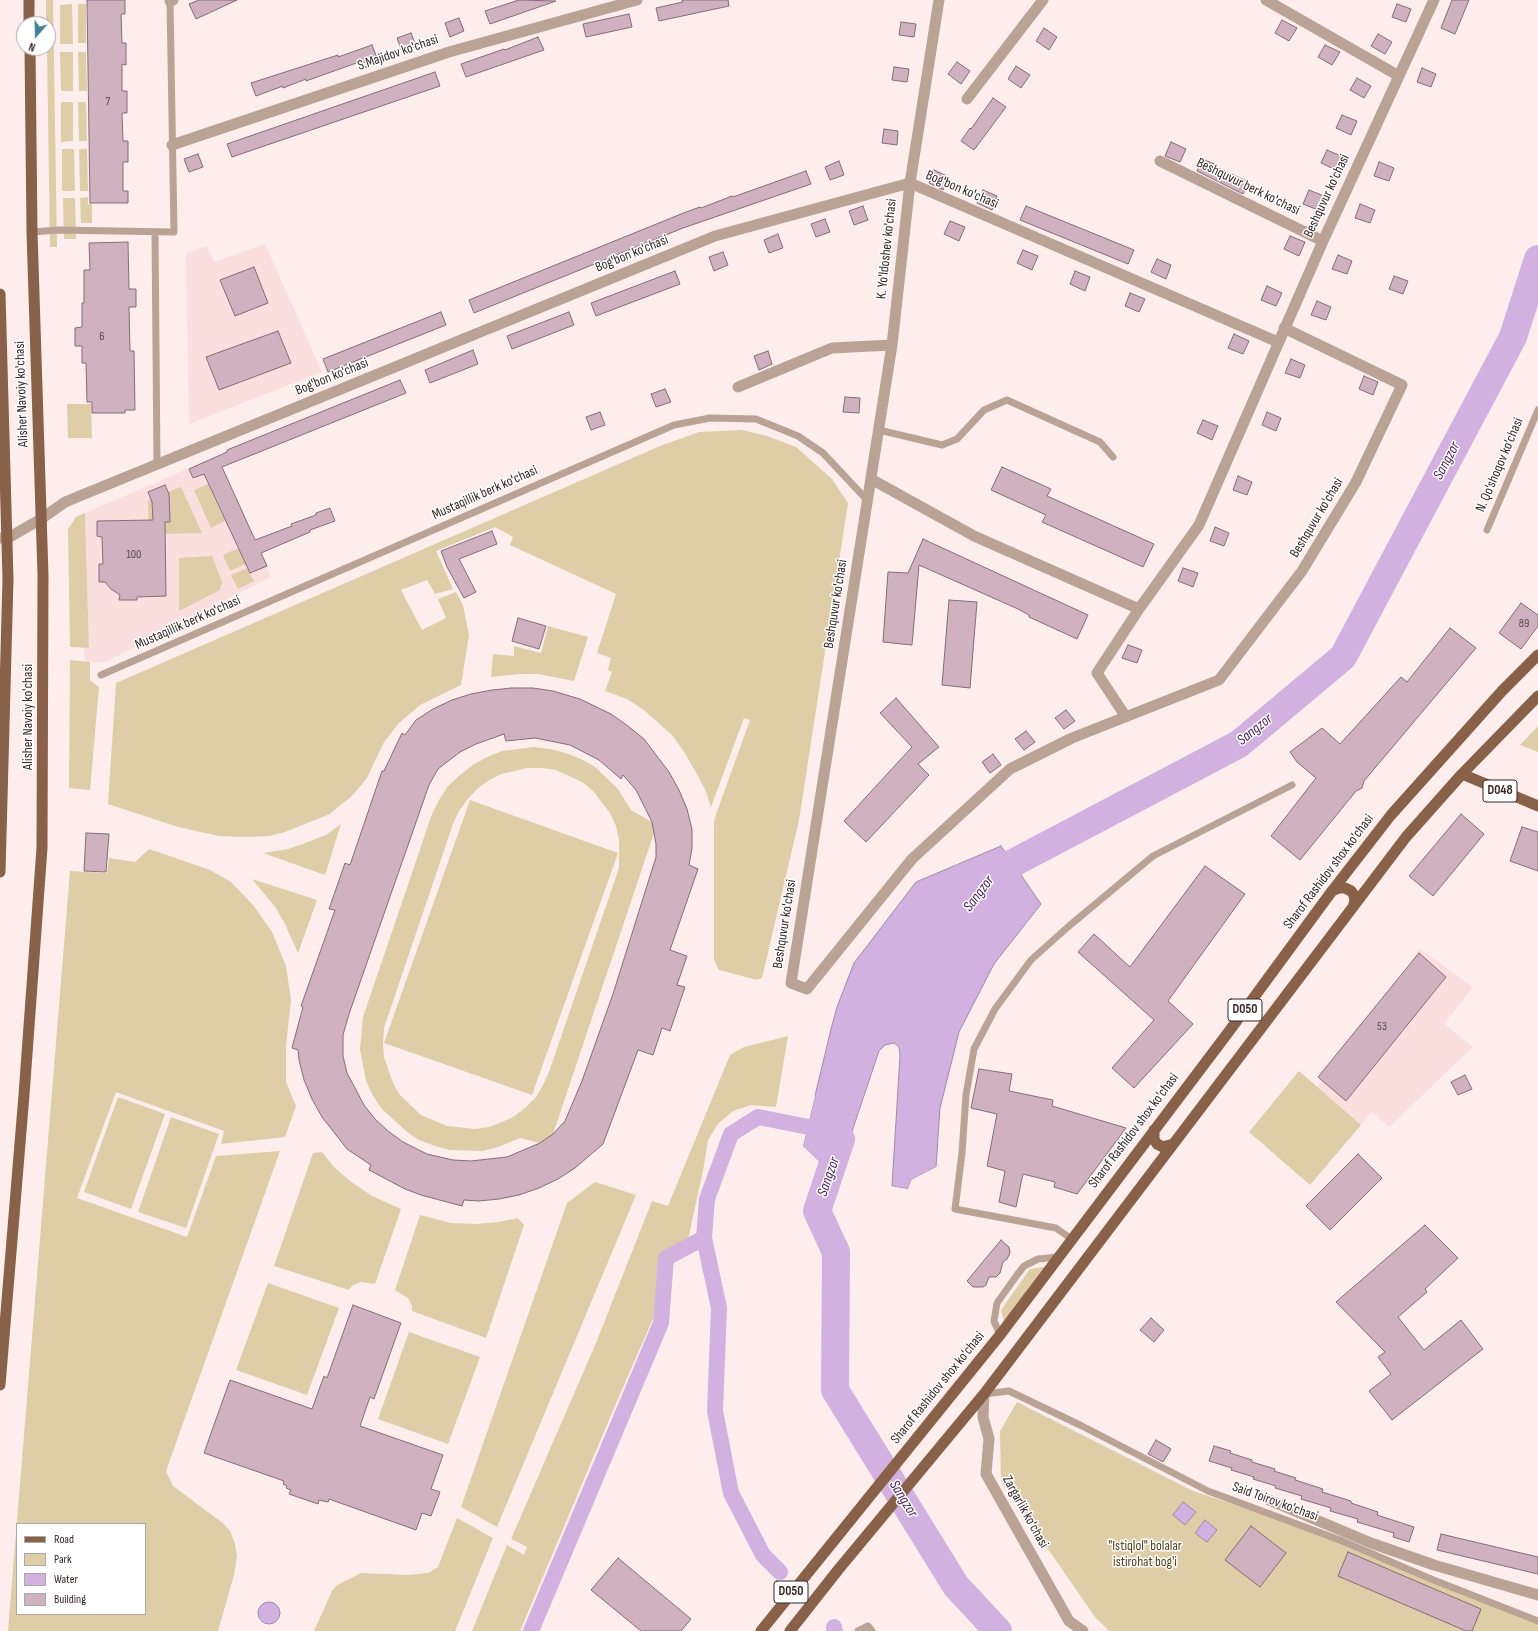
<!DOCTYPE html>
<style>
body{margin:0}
#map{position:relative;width:1538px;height:1631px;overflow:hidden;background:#fdeeed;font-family:"Sofia Sans Condensed",sans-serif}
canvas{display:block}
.legend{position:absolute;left:16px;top:1523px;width:130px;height:92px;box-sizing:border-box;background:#fff;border:1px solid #aea9a8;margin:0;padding:5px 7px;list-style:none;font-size:12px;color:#342726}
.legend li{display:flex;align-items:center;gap:8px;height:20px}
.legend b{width:20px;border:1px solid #aea9a8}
.north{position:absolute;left:16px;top:16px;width:40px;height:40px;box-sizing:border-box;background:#fff;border:1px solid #aea9a8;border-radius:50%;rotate:200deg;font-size:11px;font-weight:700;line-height:16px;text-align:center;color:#342726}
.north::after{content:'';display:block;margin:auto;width:14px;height:18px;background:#408194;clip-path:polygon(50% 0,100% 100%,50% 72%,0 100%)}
</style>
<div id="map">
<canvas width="1538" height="1631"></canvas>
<ul class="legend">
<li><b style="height:5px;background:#886148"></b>Road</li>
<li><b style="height:11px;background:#dfcda7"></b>Park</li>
<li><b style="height:11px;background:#d2b1e0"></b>Water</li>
<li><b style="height:11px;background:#cfb1bf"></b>Building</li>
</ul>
<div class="north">N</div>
</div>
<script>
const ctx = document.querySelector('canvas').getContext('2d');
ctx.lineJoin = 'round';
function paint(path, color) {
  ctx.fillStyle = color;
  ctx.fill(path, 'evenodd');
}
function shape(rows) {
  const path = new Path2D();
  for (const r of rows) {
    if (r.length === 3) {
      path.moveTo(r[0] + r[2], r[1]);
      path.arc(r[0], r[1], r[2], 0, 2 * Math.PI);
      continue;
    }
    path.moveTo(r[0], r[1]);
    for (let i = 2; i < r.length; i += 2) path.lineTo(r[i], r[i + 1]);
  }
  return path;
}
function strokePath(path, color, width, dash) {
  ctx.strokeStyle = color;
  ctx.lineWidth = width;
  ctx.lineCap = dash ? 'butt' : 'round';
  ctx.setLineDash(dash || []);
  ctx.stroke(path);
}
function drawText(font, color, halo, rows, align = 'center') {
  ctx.font = font + ' "Sofia Sans Condensed",sans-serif';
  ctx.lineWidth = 3;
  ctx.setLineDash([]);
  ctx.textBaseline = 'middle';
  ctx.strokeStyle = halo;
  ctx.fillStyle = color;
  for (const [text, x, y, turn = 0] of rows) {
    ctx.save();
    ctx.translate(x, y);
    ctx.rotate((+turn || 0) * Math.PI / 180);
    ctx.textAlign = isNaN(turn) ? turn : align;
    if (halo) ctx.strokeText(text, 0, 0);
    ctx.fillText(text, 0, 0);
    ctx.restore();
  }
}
paint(shape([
 [265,244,322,372,189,424,186,253,207,246,214,262],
 [217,456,271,577,106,662,85,662,84,648,89,647,85,513],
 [1420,949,1473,987,1444,1024,1473,1047,1389,1127,1372,1112,1361,1125,1317,1087]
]), '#fadfde');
paint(shape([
 [46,0,53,0,57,247,50,247,47,48,48,48,48,24,46,24],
 [72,4,73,44,60,44,60,5],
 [78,4,86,4,86,43,78,43],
 [60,52,73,52,73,91,61,91],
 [78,52,86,52,87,91,79,91],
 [61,102,73,102,73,141,61,142],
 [78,102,86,102,87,141,79,141],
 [62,149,74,149,75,191,62,191],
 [79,149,87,149,88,191,80,191],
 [88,197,88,204,92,204,92,223,81,223,80,198],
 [63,198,75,198,76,239,64,239],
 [67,404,91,404,92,438,68,438],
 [742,430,767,436,796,447,832,479,848,503,799,820,762,978,757,980,719,970,714,960,714,820,750,720,744,718,711,807,705,789,686,755,673,736,645,711,627,699,605,691,612,672,608,670,611,658,597,653,616,594,510,545,513,537,495,527,436,551,453,589,435,594,427,580,401,590,422,630,446,618,438,599,456,592,463,605,469,635,461,685,420,705,398,724,384,742,367,778,353,795,330,814,285,832,269,836,245,837,219,836,178,827,108,804,116,683,660,446,699,432],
 [208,484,225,521,211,528,194,490],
 [181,487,202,533,165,534,149,532,148,500],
 [85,513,89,648,70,647,68,529,76,517],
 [238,548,246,564,230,571,223,555],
 [212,556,222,582,220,590,179,611,179,558],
 [247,568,254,581,238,589,231,575],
 [548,626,588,637,574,681,538,674,521,674,491,677,493,654,514,656,514,646,541,653],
 [70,660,90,662,90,680,99,687,90,790,69,788],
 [1538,726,1538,752,1520,745],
 [534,747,550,749,566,753,581,759,595,767,618,789,631,810,652,822,654,833,553,1134,540,1143,520,1138,498,1147,483,1151,450,1150,435,1146,419,1140,406,1131,382,1109,373,1096,366,1081,360,1049,363,1017,432,814,439,800,448,786,460,775,473,765,487,757,502,751],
 [528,768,542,768,556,770,582,782,593,791,610,813,616,826,619,840,619,868,549,1072,543,1085,536,1097,526,1107,515,1116,502,1122,489,1127,475,1129,447,1126,421,1115,400,1095,393,1083,384,1057,383,1042,384,1028,453,824,459,811,467,800,477,789,488,781,501,774],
 [470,800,618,853,532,1095,384,1043],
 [341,824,325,875,263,853,288,849,305,843,326,835],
 [149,849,210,870,231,882,253,905,272,932,286,966,291,1000,286,1046,286,1082,296,1106,285,1137,221,1144,224,1131,116,1092,77,1198,187,1237,216,1156,280,1151,166,1471,173,1486,224,1524,230,1531,235,1544,237,1556,234,1575,218,1631,8,1631,70,871,107,873,109,858,135,862],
 [17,1524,145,1524,145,1614,17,1614],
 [252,879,317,900,298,953,284,922,276,908],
 [788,1036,776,1107,751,1105,733,1111,718,1124,708,1140,703,1171,687,1244,671,1253,661,1261,657,1274,655,1314,614,1408,520,1631,472,1631,507,1545,524,1555,527,1547,511,1539,596,1343,652,1201,668,1206,730,1055,744,1047],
 [1299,1071,1361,1125,1310,1185,1249,1132],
 [118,1097,165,1114,131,1209,84,1192],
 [171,1117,219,1134,186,1228,138,1212],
 [322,1152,334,1167,350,1181,372,1196,401,1209,375,1284,360,1282,352,1286,349,1290,274,1266,313,1153],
 [595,1182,636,1195,497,1527,461,1507,567,1203],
 [420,1215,451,1223,477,1224,499,1222,518,1218,524,1225,486,1338,412,1311,412,1306,408,1298,395,1290],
 [1044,1267,1004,1322,1001,1310,1030,1269],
 [268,1283,339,1308,307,1395,236,1370],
 [409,1332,480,1357,448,1444,378,1419],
 [1017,1402,1193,1491,1297,1525,1538,1624,1538,1631,1109,1631,1095,1617,1001,1481,1000,1431],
 [457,1518,493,1538,455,1631,314,1631,332,1591,337,1585,361,1573,408,1575,428,1573,438,1567]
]), '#dfcda7');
const water = shape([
 [1001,846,1041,904,994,964,959,1032,940,1108,936,1167,911,1180,908,1189,892,1186,900,1056,899,1047,894,1043,885,1045,879,1051,837,1176,821,1173,823,1165,803,1146,831,1029,837,1007,854,963,916,882,1001,846],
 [1183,1502,1196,1512,1185,1525,1173,1515,1183,1502],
 [1205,1520,1217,1530,1207,1542,1195,1533,1205,1520],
 [269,1613,11]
]);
paint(water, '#d2b1e0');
strokePath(water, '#a388a8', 1);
paint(shape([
 [814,1095,815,1096,803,1146,823,1165,821,1173,839,1176,837,1178,820,1175,821,1166,801,1147],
 [938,1166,937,1169,912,1181,909,1191,890,1187,890,1186,908,1189,911,1180]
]), '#fdeeed');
strokePath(shape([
 [704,1238,719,1308,715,1411,731,1493,763,1555,780,1572],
 [834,1627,835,1631],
 [531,1631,661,1323,666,1258,704,1238,707,1199,731,1134,758,1117,829,1131]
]), '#d2b1e0', 16);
strokePath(shape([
 [985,887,996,872,1239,744,1343,657,1513,337,1538,259],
 [841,1139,817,1211,836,1252,835,1390,956,1586,998,1631]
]), '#d2b1e0', 28);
const building = shape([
 [87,0,125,0,125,14,121,14,122,43,126,43,126,65,122,64,122,91,127,91,127,113,122,113,123,141,128,141,128,162,123,162,123,191,128,191,128,203,90,203,87,0],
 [199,0,237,0,196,19,189,4,199,0],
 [519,0,556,1,490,24,485,11,519,0],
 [682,0,728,0,729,6,659,21,656,8,683,2,682,0],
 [1452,0,1469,0,1455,34,1441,28,1452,0],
 [1397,4,1411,9,1406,22,1392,17,1397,4],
 [629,14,632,27,586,37,583,24,629,14],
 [459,18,464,31,450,37,445,23,459,18],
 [1282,20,1297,28,1289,41,1275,33,1282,20],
 [901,22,916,24,914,37,899,35,901,22],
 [1044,28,1057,37,1049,50,1036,41,1044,28],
 [411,33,416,46,402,52,397,38,411,33],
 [1378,34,1392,42,1385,54,1371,46,1378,34],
 [538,37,544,50,466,77,461,64,504,49,505,50,538,37],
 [372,45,377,58,363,63,362,61,306,81,306,79,283,88,283,86,256,96,251,83,338,55,338,57,372,45],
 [1325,45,1340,52,1332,65,1318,57,1325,45],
 [957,62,970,71,961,84,948,74,957,62],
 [1016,66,1030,75,1021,88,1008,79,1016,66],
 [894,67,909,69,907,82,892,80,894,67],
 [1422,68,1436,74,1431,87,1417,82,1422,68],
 [435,72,440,86,232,157,227,144,435,72],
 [1357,78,1371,86,1364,98,1350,90,1357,78],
 [993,98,1006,107,974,150,961,141,970,128,971,129,993,98],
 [1342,115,1357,121,1351,135,1336,128,1342,115],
 [884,129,898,131,897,145,882,143,884,129],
 [1171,142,1186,149,1180,162,1165,156,1171,142],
 [1327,150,1341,156,1336,170,1321,163,1327,150],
 [198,154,203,167,189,172,184,159,198,154],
 [1202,159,1217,165,1216,167,1249,182,1243,194,1197,171,1202,159],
 [839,161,844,175,830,180,825,167,839,161],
 [1379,162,1394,168,1389,181,1374,176,1379,162],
 [934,170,949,177,943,190,929,183,934,170],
 [806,171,811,184,683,228,474,313,469,300,686,212,700,207,701,208,732,196,733,197,806,171],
 [983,190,997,196,992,210,977,203,983,190],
 [1309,190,1324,196,1318,210,1303,204,1309,190],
 [1360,204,1375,210,1370,223,1355,218,1360,204],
 [863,206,868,220,854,225,849,211,863,206],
 [1026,206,1134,250,1128,264,1020,220,1026,206],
 [825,219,830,232,816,237,811,224,825,219],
 [950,221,965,227,959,241,944,234,950,221],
 [778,234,783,248,769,253,764,240,778,234],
 [1290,236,1305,242,1299,256,1284,249,1290,236],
 [128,242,129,289,136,289,136,307,129,307,130,351,134,351,135,410,125,410,125,413,92,413,92,402,87,402,86,363,82,363,82,346,75,346,75,328,82,327,82,303,84,303,84,270,90,270,89,243,128,242],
 [1023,250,1038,256,1032,270,1017,263,1023,250],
 [723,252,728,265,714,271,709,257,723,252],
 [1338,255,1352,261,1347,274,1332,269,1338,255],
 [1157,259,1171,265,1166,279,1151,272,1157,259],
 [254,267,268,303,235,316,220,280,254,267],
 [675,271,680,284,596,316,591,303,675,271],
 [1075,271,1090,277,1085,291,1070,284,1075,271],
 [1394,276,1408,281,1403,294,1389,289,1394,276],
 [1267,286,1282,293,1276,306,1261,300,1267,286],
 [1130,293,1145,299,1139,312,1125,306,1130,293],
 [1317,301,1331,307,1326,320,1311,315,1317,301],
 [441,312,446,325,328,372,323,359,441,312],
 [569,312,574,325,512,349,507,336,569,312],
 [278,331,291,363,219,390,206,357,278,331],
 [1234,334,1249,341,1243,354,1228,348,1234,334],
 [473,350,478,364,430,383,425,370,473,350],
 [768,351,772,364,759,370,754,356,768,351],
 [1291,359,1305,365,1300,378,1285,373,1291,359],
 [1364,376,1378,382,1373,395,1359,389,1364,376],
 [400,380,406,393,222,467,255,540,292,526,291,524,316,515,316,513,330,508,335,521,310,530,310,532,261,553,267,566,250,573,204,474,193,478,189,469,227,452,227,450,400,380],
 [665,389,671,402,656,407,651,394,665,389],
 [845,397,860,398,859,413,843,412,845,397],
 [600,412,605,425,591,430,586,417,600,412],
 [1267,412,1281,418,1276,431,1262,425,1267,412],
 [1203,420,1218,426,1212,440,1197,433,1203,420],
 [1002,467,1051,489,1047,496,1154,544,1143,567,1042,522,1046,515,991,490,1002,467],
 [1238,476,1252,482,1247,495,1233,490,1238,476],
 [165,485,169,494,170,522,165,522,166,596,137,597,137,600,119,600,120,595,111,589,105,582,99,582,99,564,103,564,102,537,97,536,97,521,153,520,152,502,148,492,165,485],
 [1215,527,1229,533,1224,546,1210,541,1215,527],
 [492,531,497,544,459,559,476,592,464,598,447,567,441,551,492,531],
 [923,539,1088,615,1077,639,1029,617,1029,615,1018,609,919,565,912,645,883,642,888,572,908,573,923,539],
 [1183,568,1198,573,1193,587,1178,581,1183,568],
 [949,600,977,602,970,688,942,685,949,600],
 [1521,603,1538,615,1538,626,1521,649,1499,633,1521,603],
 [518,618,546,626,539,649,512,641,518,618],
 [1450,628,1476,648,1364,781,1362,788,1356,791,1300,860,1271,836,1316,778,1297,762,1290,752,1322,728,1340,744,1401,677,1407,682,1450,628],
 [1128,645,1142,650,1137,663,1122,658,1128,645],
 [512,688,533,688,553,691,580,699,611,714,628,726,644,739,669,772,679,790,687,809,692,829,692,848,689,865,698,869,670,950,687,956,677,985,685,987,670,1031,662,1028,653,1055,638,1050,603,1144,575,1168,558,1179,539,1188,519,1195,499,1199,479,1201,464,1200,462,1206,421,1195,405,1189,369,1170,371,1165,347,1149,322,1117,312,1099,304,1080,299,1060,298,1050,292,1048,303,1007,301,1006,335,910,329,909,345,863,350,865,382,771,384,771,402,733,405,735,416,720,433,709,452,700,471,694,492,690,512,688],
 [504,734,506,741,535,738,570,745,599,760,621,779,623,775,636,790,652,822,656,844,656,857,613,994,582,1081,565,1121,553,1134,540,1143,507,1157,471,1161,453,1160,427,1154,403,1142,388,1131,375,1119,364,1105,347,1073,343,1056,343,1035,349,1014,429,785,438,769,460,752,476,744,504,734],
 [896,698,939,747,918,764,929,775,866,842,844,821,912,747,880,713,896,698],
 [1066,710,1075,721,1064,729,1055,718,1066,710],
 [1026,731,1035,742,1024,750,1015,739,1026,731],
 [993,754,1001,765,990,773,982,762,993,754],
 [1461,814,1484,834,1433,896,1409,876,1461,814],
 [1522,827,1538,832,1538,871,1510,861,1522,827],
 [86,833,109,834,106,872,84,871,86,833],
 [1205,866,1245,894,1168,1001,1193,1024,1134,1088,1112,1068,1154,1020,1078,952,1094,934,1130,967,1205,866],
 [1419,953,1446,977,1346,1101,1318,1077,1419,953],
 [979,1069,1012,1074,1009,1091,1053,1100,1052,1106,1126,1128,1077,1194,1054,1187,1055,1182,1023,1174,1016,1207,999,1202,1005,1171,987,1166,997,1114,971,1108,979,1069],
 [1465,1075,1472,1089,1458,1095,1451,1082,1465,1075],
 [1358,1154,1382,1178,1330,1230,1306,1206,1358,1154],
 [1425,1225,1458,1258,1425,1289,1427,1292,1398,1317,1424,1350,1461,1320,1483,1349,1392,1420,1369,1391,1391,1374,1378,1357,1385,1352,1336,1302,1425,1225],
 [1001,1240,1009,1247,1010,1253,1007,1259,1003,1262,1000,1273,996,1277,989,1277,986,1285,983,1287,973,1287,967,1281,1001,1240],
 [353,1305,401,1323,374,1399,370,1397,360,1426,443,1455,431,1489,440,1492,431,1516,422,1513,416,1530,329,1499,328,1502,319,1500,318,1504,289,1494,291,1490,286,1488,287,1486,283,1484,284,1481,204,1453,230,1380,312,1409,324,1376,327,1378,353,1305],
 [1151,1318,1164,1330,1154,1342,1140,1330,1151,1318],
 [1156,1440,1171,1449,1163,1462,1148,1454,1156,1440],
 [1214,1446,1231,1451,1230,1453,1252,1460,1252,1462,1275,1469,1274,1471,1296,1478,1295,1480,1323,1489,1322,1492,1351,1501,1351,1503,1378,1512,1377,1515,1414,1527,1409,1542,1393,1537,1394,1533,1357,1522,1358,1519,1330,1511,1331,1508,1301,1499,1302,1496,1275,1488,1276,1486,1253,1479,1254,1477,1231,1470,1232,1468,1209,1461,1214,1446],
 [1251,1526,1286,1553,1260,1587,1225,1560,1251,1526],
 [1441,1534,1538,1557,1538,1574,1437,1550,1441,1534],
 [1348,1552,1481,1609,1472,1631,1466,1631,1338,1576,1348,1552],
 [618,1558,691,1619,681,1631,641,1631,591,1590,618,1558]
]);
paint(building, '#cfb1bf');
strokePath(building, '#876b78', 1);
strokePath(shape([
 [32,232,59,230,174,232,170,1],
 [155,232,157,464],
 [879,430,942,445,957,439,984,410,1007,400,1100,442,1113,457],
 [1487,530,1538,410],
 [101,675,674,425,710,418,756,419,798,436,823,453,868,501],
 [1073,1240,1056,1228,955,1209,962,1153,966,1095,974,1049,995,1009,1031,960,1069,926,1153,856,1292,785],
 [1000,1335,994,1321,997,1303,1017,1275,1024,1266,1038,1259,1059,1257],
 [984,1394,1009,1391,1082,1426,1208,1491,1340,1540,1431,1579,1538,1621],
 [858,1631,868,1626,872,1631]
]), '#baa395', 7);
strokePath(shape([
 [939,0,910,183,892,345,791,983,807,989,912,859,1010,769,1072,738,1219,680,1302,571,1356,482,1402,385,1284,328],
 [1266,0,1399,76],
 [170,1,173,0],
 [967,99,1043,0],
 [172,145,449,52,637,0],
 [1160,161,1323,241],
 [738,387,832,348,892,345],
 [871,479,974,536,1139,609],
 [41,519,65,502,715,236,910,183,1278,342],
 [1126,717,1097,673,1139,609,1199,525,1323,241,1434,0],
 [984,1394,983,1417,989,1439,986,1474,1069,1621,1083,1631],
 [1269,1500,1371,1543,1434,1565,1538,1595]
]), '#baa395', 11);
strokePath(shape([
 [0,538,8,538,41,519]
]), '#baa395', 11);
strokePath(shape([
 [29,0,29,24],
 [0,294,8,579,0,872],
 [1462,774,1538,806],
 [1332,891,1339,888,1345,888,1351,891,1354,895,1355,901,1353,907],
 [1154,1130,1154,1139,1157,1144,1163,1147,1173,1144],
 [0,1385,24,1095,42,848,43,575,32,232,30,48],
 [761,1631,1000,1335,1230,1030,1332,891,1391,815,1502,691,1538,655],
 [790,1631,838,1570,984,1394,1406,837,1462,774,1538,696]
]), '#886148', 11);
drawText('12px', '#5b4a4c', null, [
 ["7",108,102],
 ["6",102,337],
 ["100",134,555],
 ["89",1524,624],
 ["53",1382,1027]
]);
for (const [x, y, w] of [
 [1500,791,34],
 [1245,1010,34],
 [791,1592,34]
]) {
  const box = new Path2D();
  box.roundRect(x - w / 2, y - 11, w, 22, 3);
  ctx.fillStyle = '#fff';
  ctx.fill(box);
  strokePath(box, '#342726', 1);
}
drawText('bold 13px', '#342726', null, [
 ["D048",1500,791],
 ["D050",1245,1010],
 ["D050",791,1592]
]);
drawText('14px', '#342726', '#fff', [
 ["S.Majidov ko'chasi",398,53,-19],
 ["Beshquvur berk ko'chasi",1248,187,26],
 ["Bog'bon ko'chasi",962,190,23],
 ["Beshquvur ko'chasi",1327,196,-65],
 ["K. Yo'ldoshev ko'chasi",887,249,-84],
 ["Bog'bon ko'chasi",632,254,-22],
 ["Bog'bon ko'chasi",332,377,-22],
 ["Alisher Navoiy ko'chasi",22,394,-92],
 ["N. Qo'shoqov ko'chasi",1500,465,-67],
 ["Mustaqillik berk ko'chasi",485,493,-24],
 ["Beshquvur ko'chasi",1317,518,-59],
 ["Beshquvur ko'chasi",836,604,-81],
 ["Mustaqillik berk ko'chasi",188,623,-24],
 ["Alisher Navoiy ko'chasi",28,717,-90],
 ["Sharof Rashidov shox ko'chasi",1329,872,-53],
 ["Beshquvur ko'chasi",785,924,-81],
 ["Sharof Rashidov shox ko'chasi",1134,1131,-53],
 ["Sharof Rashidov shox ko'chasi",938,1388,-51],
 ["Said Toirov ko'chasi",1275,1502,20],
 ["Zargarlik ko'chasi",1025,1512,61]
]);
drawText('14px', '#55431a', '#fff', [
 ["\"Istiqlol\" bolalar",1145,1546],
 ["istirohat bog'i",1145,1562]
]);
drawText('italic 15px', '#461d55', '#fff', [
 ["Sangzor",1447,461,-62],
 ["Sangzor",1255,730,-39],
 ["Sangzor",979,894,-53],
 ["Sangzor",829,1177,-71],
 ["Sangzor",903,1499,58]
]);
</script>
